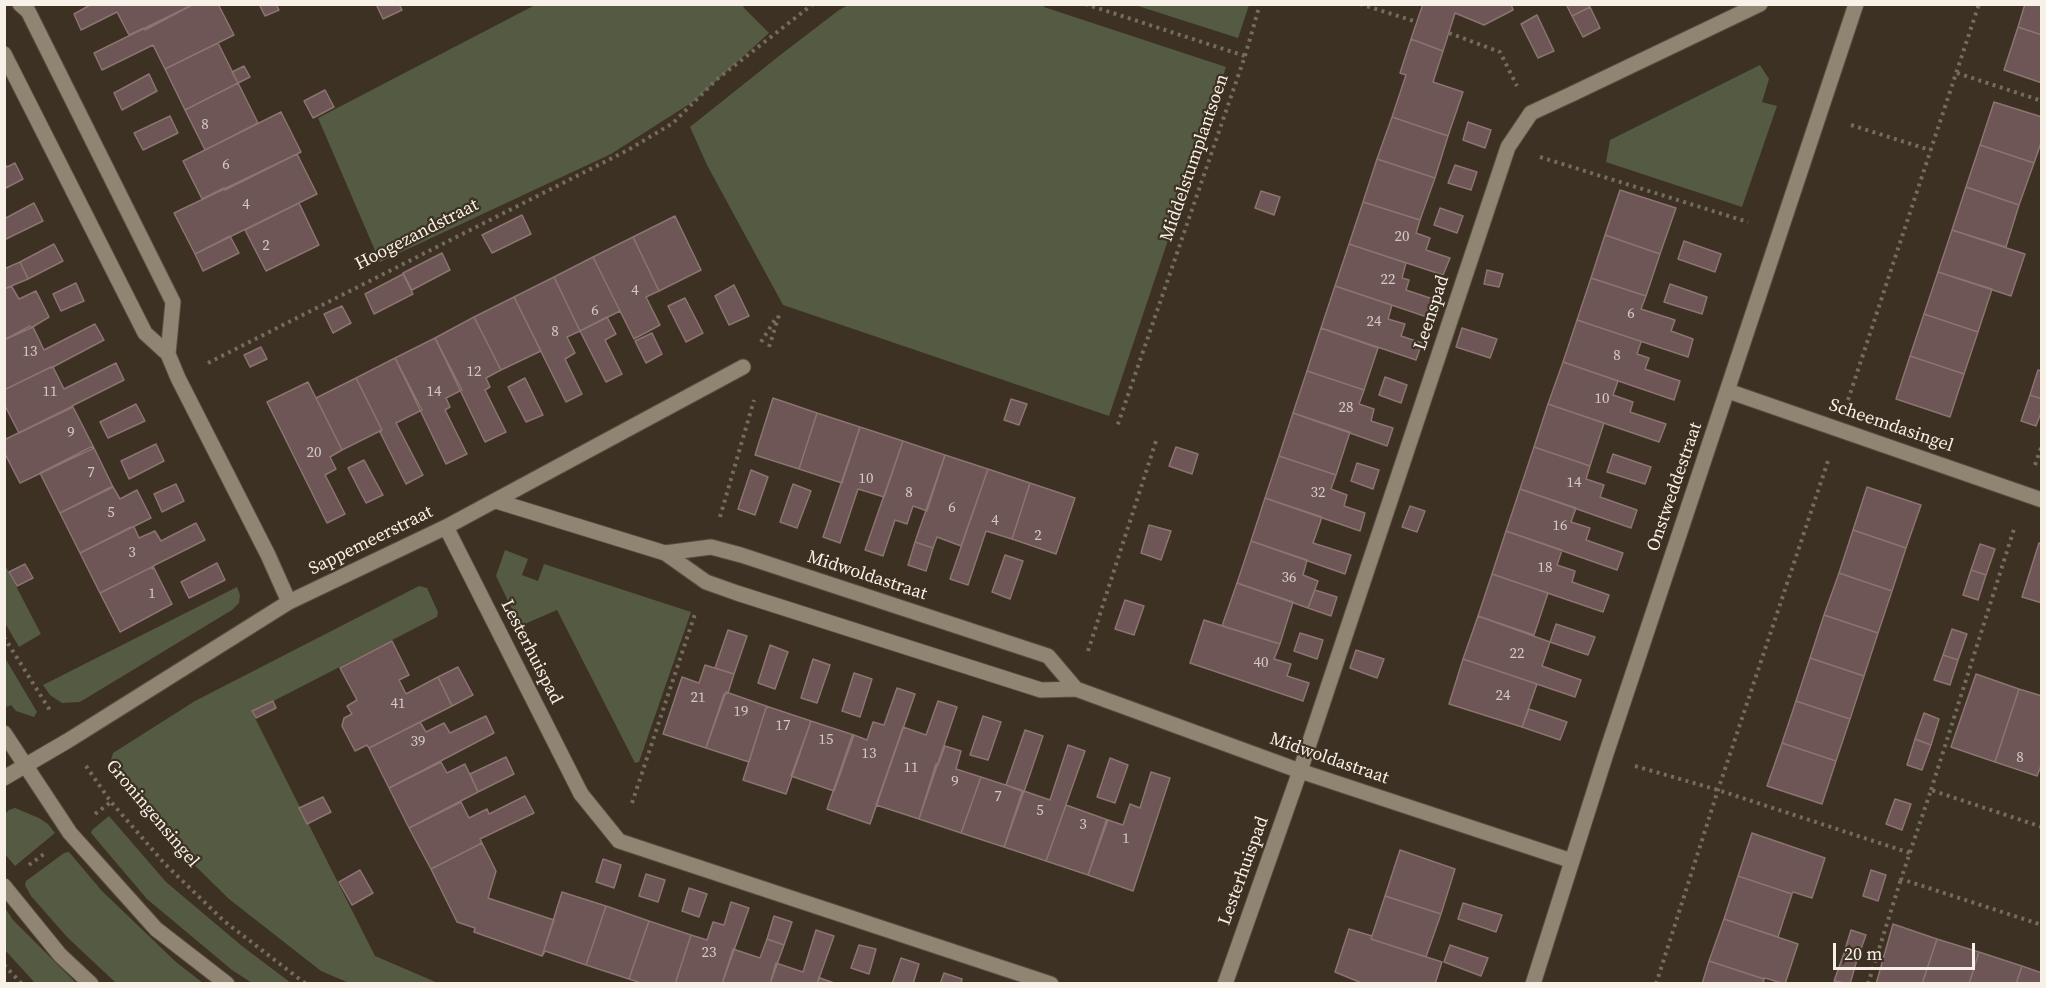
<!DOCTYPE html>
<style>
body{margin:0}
#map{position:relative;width:2046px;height:988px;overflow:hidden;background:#3c3122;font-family:"Source Serif 4",serif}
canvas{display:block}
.frame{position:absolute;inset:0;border:6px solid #f8f1e7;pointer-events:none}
.scale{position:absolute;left:1833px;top:943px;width:142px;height:27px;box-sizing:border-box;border:3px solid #f8f1e7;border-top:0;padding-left:8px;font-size:18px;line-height:21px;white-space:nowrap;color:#f8f1e7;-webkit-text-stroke:4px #3c3122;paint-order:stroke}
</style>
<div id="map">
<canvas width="2046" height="988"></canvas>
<div class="frame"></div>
<div class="scale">20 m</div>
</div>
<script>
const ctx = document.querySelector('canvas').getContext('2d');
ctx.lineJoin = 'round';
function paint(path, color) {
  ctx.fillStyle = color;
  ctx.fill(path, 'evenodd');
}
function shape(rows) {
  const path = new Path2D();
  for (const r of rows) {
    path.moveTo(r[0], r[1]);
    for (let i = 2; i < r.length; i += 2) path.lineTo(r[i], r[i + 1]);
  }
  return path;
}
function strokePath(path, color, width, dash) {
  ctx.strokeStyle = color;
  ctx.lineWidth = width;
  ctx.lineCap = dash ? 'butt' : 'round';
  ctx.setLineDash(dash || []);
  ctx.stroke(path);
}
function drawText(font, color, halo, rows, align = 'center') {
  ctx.font = font + ' "Source Serif 4",serif';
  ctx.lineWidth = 4.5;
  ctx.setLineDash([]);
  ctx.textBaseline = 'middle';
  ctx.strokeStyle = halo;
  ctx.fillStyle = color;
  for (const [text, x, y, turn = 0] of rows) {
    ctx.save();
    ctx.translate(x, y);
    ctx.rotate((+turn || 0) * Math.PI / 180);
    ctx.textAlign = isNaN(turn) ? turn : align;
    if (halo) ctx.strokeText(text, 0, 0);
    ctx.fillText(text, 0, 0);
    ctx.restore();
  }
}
paint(shape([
 [537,4,746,5,743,7,769,33,694,101,611,154,380,262,318,118],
 [850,4,1043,5,1044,7,1226,67,1109,416,783,305,707,165,690,127,779,56,839,10],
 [1135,5,1249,5,1238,38],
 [1760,65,1769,79,1762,102,1777,106,1742,207,1606,162,1610,140],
 [505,550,528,559,522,575,538,581,544,564,691,612,639,762,635,763,557,610,520,626,496,576],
 [4,563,41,634,19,647,5,623],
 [419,586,427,588,438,612,437,617,252,712,375,956,438,983,349,983,321,971,229,899,175,846,141,809,117,780,110,763,113,753,195,701],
 [237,587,240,595,239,603,232,610,80,702,62,703,50,695,43,685],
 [5,658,37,712,34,717,16,711,11,705,7,707,5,703],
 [15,808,39,818,48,824,55,833,15,866,4,853,5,814,9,810],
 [109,816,166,882,242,946,291,983,252,983,232,970,147,899,91,833,92,830],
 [69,852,102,891,176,962,203,983,116,983,67,937,31,896,25,885,26,881,64,853],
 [5,908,13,920,76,983,35,983,5,950]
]), '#555a42');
const building = shape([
 [92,4,194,4,145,30,144,28,129,35,117,12,81,30,74,14,92,4],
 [194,4,218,4,234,35,165,69,153,45,102,70,94,53,194,4],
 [259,4,276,4,279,10,265,16,259,4],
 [376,4,399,4,402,10,383,19,376,4],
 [1423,4,1511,4,1513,10,1484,25,1455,13,1443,51,1411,39,1423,4],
 [1566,4,1589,4,1590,7,1572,16,1566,4],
 [2025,4,2042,4,2042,35,2018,27,2025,4],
 [1590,7,1600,28,1583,37,1572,16,1590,7],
 [1537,15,1554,51,1538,58,1521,24,1537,15],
 [2018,27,2042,35,2042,83,2004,70,2018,27],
 [1411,39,1443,51,1433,82,1463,92,1448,136,1392,117,1406,75,1400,73,1411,39],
 [218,43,238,83,185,110,165,69,218,43],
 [244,66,250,77,238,83,232,72,244,66],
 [149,74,157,91,122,110,114,93,149,74],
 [238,83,258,123,205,150,185,110,238,83],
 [325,90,334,107,313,118,304,101,325,90],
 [1994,102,2042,117,2042,140,2034,163,1980,145,1994,102],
 [281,112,301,152,225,190,224,188,202,199,183,161,281,112],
 [170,116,178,133,143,150,134,133,170,116],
 [1392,117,1448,136,1435,178,1377,159,1392,117],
 [1468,122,1491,130,1485,148,1463,140,1468,122],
 [1980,145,2034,163,2019,205,1966,187,1980,145],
 [297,154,317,194,195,254,174,213,297,154],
 [1377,159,1435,178,1420,220,1363,202,1377,159],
 [4,163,7,167,15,163,23,179,4,189,4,163],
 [1455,165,1477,172,1471,190,1448,183,1455,165],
 [1966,187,2019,205,2006,247,1952,230,1966,187],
 [1620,190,1676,208,1660,254,1605,235,1620,190],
 [1261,191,1280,197,1274,215,1255,208,1261,191],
 [1363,202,1420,220,1416,233,1430,238,1426,250,1450,258,1443,275,1349,244,1363,202],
 [34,203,43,221,4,240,4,219,34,203],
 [299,203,319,245,266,271,245,230,299,203],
 [1440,208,1463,216,1457,233,1434,225,1440,208],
 [522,215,531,234,492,253,482,235,522,215],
 [675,216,701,270,659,291,633,237,675,216],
 [1952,230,2025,254,2011,296,1938,272,1952,230],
 [1605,235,1660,254,1646,296,1591,278,1605,235],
 [230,236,239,253,203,271,195,254,230,236],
 [633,237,659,291,646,297,660,325,634,339,593,257,633,237],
 [1684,241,1721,254,1715,272,1678,259,1684,241],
 [54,244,63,261,28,279,20,262,54,244],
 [1349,244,1406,263,1402,278,1409,280,1406,290,1436,300,1430,318,1335,286,1349,244],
 [442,253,450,270,412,290,403,273,442,253],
 [593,257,620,311,580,331,554,277,593,257],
 [20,262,28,279,4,289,4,269,20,262],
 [1487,270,1503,274,1499,287,1484,284,1487,270],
 [1938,272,1992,289,1978,332,1924,314,1938,272],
 [403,274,413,294,374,314,365,294,403,274],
 [554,277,580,331,567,337,575,353,565,359,582,394,566,402,514,297,554,277],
 [1591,278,1646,296,1641,309,1675,320,1671,331,1693,339,1688,357,1577,320,1591,278],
 [76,283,84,301,61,311,53,294,76,283],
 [1670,284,1707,297,1702,314,1664,302,1670,284],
 [734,285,749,316,729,325,715,296,734,285],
 [1335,286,1392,305,1388,319,1405,324,1401,336,1422,343,1416,360,1321,328,1335,286],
 [10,287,12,287,19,299,36,291,49,317,31,328,30,326,4,340,4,289,10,287],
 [514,297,541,351,501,370,474,317,514,297],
 [685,298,703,333,686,342,668,306,685,298],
 [342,306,351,323,333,333,324,314,342,306],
 [1924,314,1978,332,1964,374,1910,356,1924,314],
 [474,317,501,370,486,378,490,387,485,390,506,432,485,442,435,338,474,317],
 [607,317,616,334,605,340,622,374,606,382,580,331,607,317],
 [1577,320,1643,342,1641,342,1637,354,1649,358,1645,369,1680,381,1674,400,1563,362,1577,320],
 [95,324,104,340,51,368,51,367,4,390,4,340,33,327,44,350,95,324],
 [1321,328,1378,348,1364,390,1307,371,1321,328],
 [1462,328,1497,339,1490,358,1456,347,1462,328],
 [652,333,662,354,646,363,635,341,652,333],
 [435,338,462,390,446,398,450,407,445,410,467,454,446,464,395,358,435,338],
 [261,347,267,359,250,367,244,355,261,347],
 [1910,356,1964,374,1950,417,1896,399,1910,356],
 [395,358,422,410,396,423,423,475,406,484,380,432,382,430,356,378,395,358],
 [1563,362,1618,381,1613,395,1633,402,1630,412,1666,424,1659,442,1548,404,1563,362],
 [116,363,124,380,72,406,73,407,19,433,4,404,4,390,51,367,53,367,64,389,116,363],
 [2038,370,2042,371,2042,399,2030,395,2038,370],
 [1307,371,1364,390,1359,404,1374,409,1371,421,1393,428,1387,446,1293,413,1307,371],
 [1385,377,1407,385,1401,403,1379,395,1385,377],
 [356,378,382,430,342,450,316,398,356,378],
 [525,378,543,415,526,422,508,387,525,378],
 [308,382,342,450,330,457,336,469,325,475,345,514,327,523,267,402,308,382],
 [2030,395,2042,399,2042,410,2036,426,2021,421,2030,395],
 [773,398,817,413,799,469,755,455,773,398],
 [1011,399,1027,404,1019,425,1004,420,1011,399],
 [136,404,145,421,108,438,100,422,136,404],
 [1548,404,1604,423,1590,466,1534,447,1548,404],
 [71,407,73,407,94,448,20,483,4,452,4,440,71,407],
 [817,413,860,427,842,483,799,469,817,413],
 [1293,413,1350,432,1336,475,1279,456,1293,413],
 [860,427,903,441,884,497,858,489,840,543,823,537,860,427],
 [903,441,945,455,927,511,913,506,907,524,895,520,883,556,865,550,903,441],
 [156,444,164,461,129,479,121,461,156,444],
 [91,447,94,448,113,487,60,513,40,473,91,447],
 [1176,447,1198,454,1192,474,1169,466,1176,447],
 [1534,447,1590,466,1586,479,1604,485,1600,497,1637,510,1631,528,1520,489,1534,447],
 [1613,454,1651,467,1645,484,1607,472,1613,454],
 [945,455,988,469,961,546,937,537,933,548,915,542,945,455],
 [1279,456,1336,475,1331,489,1347,495,1344,506,1365,513,1360,531,1265,498,1279,456],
 [364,460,383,495,366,503,348,468,364,460],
 [1357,463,1379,470,1373,489,1351,481,1357,463],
 [988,469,1030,483,1012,539,986,531,968,585,950,579,988,469],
 [751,470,768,477,755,515,738,509,751,470],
 [1030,483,1075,498,1056,554,1012,539,1030,483],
 [176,484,184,501,162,512,154,494,176,484],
 [793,484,811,491,797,528,780,522,793,484],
 [111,487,113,487,120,499,137,490,151,518,80,553,60,513,111,487],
 [1867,487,1921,505,1906,548,1853,530,1867,487],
 [1520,489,1576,508,1571,522,1590,528,1586,540,1623,553,1617,570,1506,531,1520,489],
 [1265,498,1322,517,1313,543,1351,555,1345,574,1251,541,1265,498],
 [1410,506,1425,511,1417,532,1402,527,1410,506],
 [196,523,205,540,153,566,154,568,152,569,152,567,100,593,80,553,131,527,134,527,139,538,155,531,161,541,196,523],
 [1149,525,1171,531,1161,560,1141,553,1149,525],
 [1853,530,1906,548,1892,591,1839,573,1853,530],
 [1506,531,1562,550,1557,565,1575,571,1572,582,1609,595,1603,612,1492,574,1506,531],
 [1251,541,1307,560,1303,575,1318,581,1308,608,1237,583,1251,541],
 [915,542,933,548,926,571,908,565,915,542],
 [2039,543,2042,544,2042,603,2022,597,2039,543],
 [1980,544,1995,549,1986,575,1971,570,1980,544],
 [1005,555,1023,561,1010,599,992,592,1005,555],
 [217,563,225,580,189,598,181,582,217,563],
 [25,564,33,578,17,586,9,572,25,564],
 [152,567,154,568,172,604,120,632,100,593,152,567],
 [1971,570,1986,575,1978,600,1963,595,1971,570],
 [1839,573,1892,591,1878,633,1824,615,1839,573],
 [1492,574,1548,593,1534,635,1478,616,1492,574],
 [1237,583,1293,602,1280,644,1222,626,1237,583],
 [1315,590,1337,597,1331,616,1308,608,1315,590],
 [1125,600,1144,606,1134,635,1115,629,1125,600],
 [1824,615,1878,633,1864,676,1810,658,1824,615],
 [1478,616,1550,642,1542,666,1581,680,1575,697,1463,659,1478,616],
 [1204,620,1280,644,1274,659,1291,664,1287,676,1309,683,1303,701,1190,663,1204,620],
 [1556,624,1595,637,1588,655,1550,642,1556,624],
 [1952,629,1967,634,1958,660,1943,655,1952,629],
 [728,630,747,636,734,674,715,668,728,630],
 [1300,633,1323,640,1317,659,1294,651,1300,633],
 [392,641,409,675,399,680,406,694,438,677,452,706,369,748,367,745,355,751,342,726,344,718,352,714,347,706,357,700,340,668,392,641],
 [770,645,788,652,775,689,758,683,770,645],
 [1356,650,1384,659,1377,678,1350,668,1356,650],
 [1943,655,1958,660,1950,685,1934,680,1943,655],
 [1810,658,1864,676,1850,719,1796,701,1810,658],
 [813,659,830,665,817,703,801,698,813,659],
 [1463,659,1537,684,1522,727,1449,704,1463,659],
 [705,665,734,674,728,693,724,694,706,748,663,734,682,677,699,683,705,665],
 [458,667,473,695,452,706,438,677,458,667],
 [854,673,872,679,860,717,842,711,854,673],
 [1976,674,2019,689,1995,762,1951,747,1976,674],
 [897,688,915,694,870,824,827,809,852,736,854,735,867,740,873,722,884,725,897,688],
 [2019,689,2042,696,2042,763,2037,776,1995,762,2019,689],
 [726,692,769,707,766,708,749,762,706,748,726,692],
 [273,701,276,708,256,718,252,711,273,701],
 [938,701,957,707,919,819,876,805,903,727,926,735,938,701],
 [1796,701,1850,719,1836,761,1782,743,1796,701],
 [769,707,811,721,786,794,743,780,766,708,769,707],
 [1529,709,1567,722,1560,740,1522,727,1529,709],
 [1924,713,1939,719,1931,745,1915,739,1924,713],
 [486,716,494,733,389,788,369,748,420,722,426,732,444,723,450,733,486,716],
 [983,716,1001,722,988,760,970,755,983,716],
 [811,721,854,735,834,791,791,776,811,721],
 [1025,730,1043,736,1024,792,1006,785,1025,730],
 [1915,739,1931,745,1922,770,1907,765,1915,739],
 [1782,743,1836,761,1822,804,1767,786,1782,743],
 [1068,745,1085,751,1046,861,1004,847,1022,792,1024,791,1050,800,1068,745],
 [945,746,961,751,956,769,981,777,961,833,919,819,936,764,938,765,945,746],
 [506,757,514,774,478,792,470,774,506,757],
 [1110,758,1128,765,1115,803,1097,797,1110,758],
 [441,762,447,773,465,764,478,792,409,828,389,788,441,762],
 [1151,772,1170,778,1133,891,1088,875,1106,821,1108,820,1123,825,1130,804,1140,808,1151,772],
 [981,777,1024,791,1004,847,961,833,981,777],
 [525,796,534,813,480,839,482,843,431,869,409,828,461,802,469,818,487,809,489,814,525,796],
 [323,797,331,812,307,824,299,808,323,797],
 [1895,799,1911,804,1902,830,1886,824,1895,799],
 [1066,805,1108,820,1088,875,1046,861,1066,805],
 [1752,833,1825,858,1812,898,1793,892,1792,894,1738,876,1752,833],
 [482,843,496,871,488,898,554,920,542,956,474,932,475,928,457,922,431,869,482,843],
 [1400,850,1455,869,1441,914,1385,896,1400,850],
 [603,859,621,865,614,888,596,882,603,859],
 [360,870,373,893,352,905,339,882,360,870],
 [1871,870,1886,875,1878,901,1863,896,1871,870],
 [646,874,665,880,658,902,639,896,646,874],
 [1738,876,1792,894,1778,937,1724,919,1738,876],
 [689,888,707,894,699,917,682,911,689,888],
 [562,892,606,906,586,965,545,951,542,956,562,892],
 [1385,896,1441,914,1426,957,1371,939,1385,896],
 [731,902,749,908,722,984,675,984,691,935,707,940,713,922,724,925,731,902],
 [1463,903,1502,915,1496,932,1458,919,1463,903],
 [606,906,649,921,629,979,586,965,606,906],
 [774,916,792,922,784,945,767,939,774,916],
 [1724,919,1798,944,1785,984,1765,978,1764,979,1709,961,1724,919],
 [649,921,691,935,675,984,644,984,629,979,649,921],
 [1893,924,1937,939,1922,984,1876,984,1893,924],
 [1349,929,1372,936,1371,939,1442,962,1435,984,1364,984,1335,972,1349,929],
 [816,930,834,936,817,984,770,984,776,963,803,972,816,930],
 [1851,930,1866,935,1857,960,1843,956,1851,930],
 [767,939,784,945,770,984,722,984,733,949,760,958,767,939],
 [1937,939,1979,952,1969,984,1922,984,1937,939],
 [859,945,876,949,869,974,851,968,859,945],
 [1450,945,1488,958,1481,976,1444,962,1450,945],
 [1979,952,2022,966,2016,984,1969,984,1979,952],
 [1843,956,1857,960,1850,984,1834,981,1843,956],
 [901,958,919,964,913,984,892,984,901,958],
 [1709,961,1764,979,1763,984,1702,984,1709,961],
 [2022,966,2042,973,2042,984,2016,984,2022,966],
 [944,973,962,979,961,984,940,984,944,973],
 [819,977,820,978,837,984,817,984,819,977]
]);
paint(building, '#6d5655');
strokePath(building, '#8b7472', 1.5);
const pedestrian = shape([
 [1300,771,1508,147,1531,113,1574,93],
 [581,794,619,841,1051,984]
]);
const minor = shape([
 [20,4,28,11,173,302,168,354,178,378,268,555,289,602],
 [4,54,145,333,168,354],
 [1574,93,1760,4],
 [1728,391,2042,500],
 [496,501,665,553,706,582,737,593,1041,690,1076,689,1300,771,1572,861],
 [446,527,581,794],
 [665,553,711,547,741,555,1048,656,1076,689],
 [4,778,69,740,289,602,446,527,743,367],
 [1225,984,1300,771],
 [1533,984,1605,757,1856,4]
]);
const tertiary = shape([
 [4,733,70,833,156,929,227,984],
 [4,886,60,955,91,984]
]);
strokePath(pedestrian, '#564d3f', 17);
strokePath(minor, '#564d3f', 17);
strokePath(tertiary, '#564d3f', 17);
strokePath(shape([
 [1085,4,1245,56,1117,427],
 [1360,4,1417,22],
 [1449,33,1500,52,1517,86],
 [1245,56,1260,4],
 [1957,73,2042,101],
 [1851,125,1930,150],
 [1540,157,1748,222],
 [761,342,776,318],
 [769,347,779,315],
 [208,363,628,150,673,123,716,80,813,4],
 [1848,400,1979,4],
 [2035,465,2042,445],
 [720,517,754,400],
 [4,637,51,712],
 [1088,651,1156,441],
 [86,766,111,802,165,864,224,921,306,984],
 [1635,766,1718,790,1910,853],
 [1931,790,2015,526],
 [632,803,696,611],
 [95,814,111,802],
 [2042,827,1931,790,1901,879,2042,925],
 [29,865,44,854],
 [4,965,22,984],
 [1656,984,1718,790,1828,461],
 [1868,984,1901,879]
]), '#756b5e', 4, [3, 4.5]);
strokePath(pedestrian, '#908472', 15);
strokePath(minor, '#908472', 15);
strokePath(tertiary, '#908472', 15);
drawText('15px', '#d5cac2', null, [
 ["8",205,125],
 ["6",226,165],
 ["4",246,205],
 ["20",1402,237],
 ["2",266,246],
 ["22",1388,280],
 ["4",635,291],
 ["6",595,311],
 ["6",1631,314],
 ["24",1374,322],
 ["8",555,332],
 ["13",30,352],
 ["8",1617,356],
 ["12",474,372],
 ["11",50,392],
 ["14",434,392],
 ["10",1602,399],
 ["28",1346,408],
 ["9",71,433],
 ["20",314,453],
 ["7",91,473],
 ["10",866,479],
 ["14",1574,483],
 ["8",909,493],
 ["32",1318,493],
 ["6",952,508],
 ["5",111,513],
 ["4",995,521],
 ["16",1560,526],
 ["2",1038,536],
 ["3",132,553],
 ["18",1545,568],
 ["36",1289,578],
 ["1",152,594],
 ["22",1517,654],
 ["40",1261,663],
 ["24",1503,696],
 ["21",698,698],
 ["41",398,704],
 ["19",741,712],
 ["17",783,726],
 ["15",826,740],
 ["39",418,742],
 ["13",869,754],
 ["8",2020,758],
 ["11",911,768],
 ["9",955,782],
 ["7",998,797],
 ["5",1040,811],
 ["3",1083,825],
 ["1",1126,839],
 ["23",709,953]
]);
drawText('18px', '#f8f1e7', '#3c3122', [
 ["Middelstumplantsoen",1195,158,-71],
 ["Hoogezandstraat",417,235,-27],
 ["Leenspad",1432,313,-72],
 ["Scheemdasingel",1891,426,19],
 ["Onstweddestraat",1675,487,-71],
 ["Sappemeerstraat",371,541,-26],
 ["Midwoldastraat",867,576,18],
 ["Lesterhuispad",531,652,63],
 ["Midwoldastraat",1329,759,19],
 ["Groningensingel",152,814,50],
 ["Lesterhuispad",1244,871,-70]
]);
</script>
